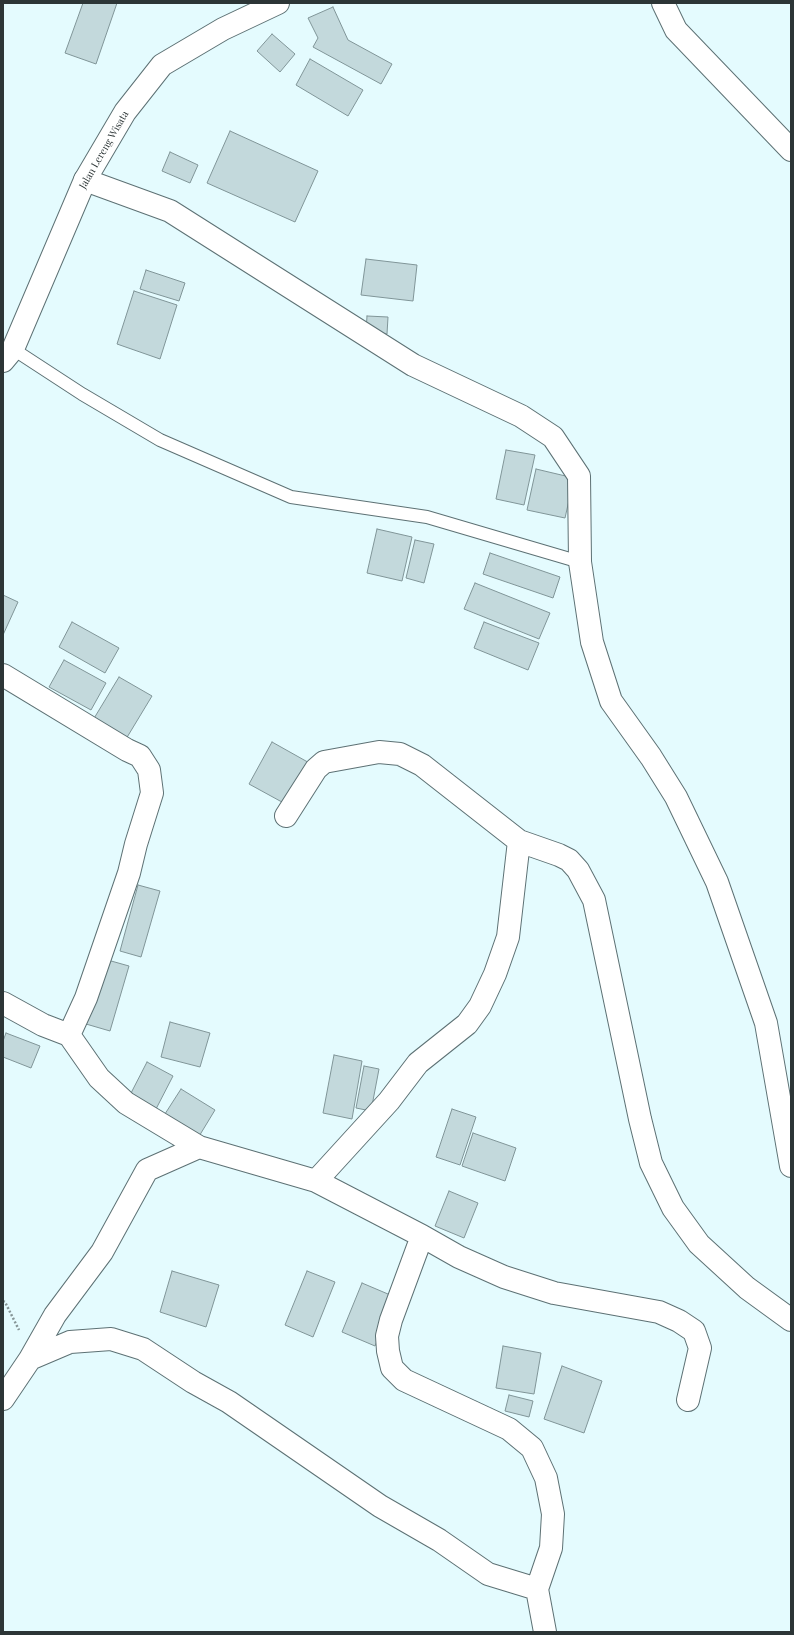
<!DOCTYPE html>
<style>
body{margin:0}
#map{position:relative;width:794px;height:1635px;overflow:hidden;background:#e4fbfe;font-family:"Playfair Display",serif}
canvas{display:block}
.frame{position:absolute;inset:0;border:4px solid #2c3536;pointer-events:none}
</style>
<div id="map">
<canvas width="794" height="1635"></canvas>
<div class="frame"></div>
</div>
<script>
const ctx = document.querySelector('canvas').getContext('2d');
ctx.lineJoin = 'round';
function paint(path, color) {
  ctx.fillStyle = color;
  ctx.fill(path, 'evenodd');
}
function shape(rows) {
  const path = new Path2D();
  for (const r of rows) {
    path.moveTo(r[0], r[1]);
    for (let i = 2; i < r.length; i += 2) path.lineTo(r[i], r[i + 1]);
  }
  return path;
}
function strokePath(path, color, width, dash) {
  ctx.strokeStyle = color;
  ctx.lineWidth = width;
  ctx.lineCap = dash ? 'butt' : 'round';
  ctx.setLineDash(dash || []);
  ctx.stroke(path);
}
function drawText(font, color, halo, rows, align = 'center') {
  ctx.font = font + ' "Playfair Display",serif';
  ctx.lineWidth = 3.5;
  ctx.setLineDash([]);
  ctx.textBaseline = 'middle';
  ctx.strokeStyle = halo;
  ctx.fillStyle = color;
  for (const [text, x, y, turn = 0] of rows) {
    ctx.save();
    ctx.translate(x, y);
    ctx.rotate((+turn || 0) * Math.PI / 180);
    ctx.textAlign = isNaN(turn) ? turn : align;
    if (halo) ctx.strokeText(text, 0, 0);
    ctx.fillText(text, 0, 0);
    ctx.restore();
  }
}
const building = shape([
 [83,3,117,3,96,64,65,53,83,3],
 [333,7,348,40,392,64,381,84,313,47,318,38,308,18,333,7],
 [272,34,295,54,280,72,257,51,272,34],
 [310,59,363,90,348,116,296,85,310,59],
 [230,131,318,171,295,222,207,183,230,131],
 [170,152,198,165,190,183,162,171,170,152],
 [366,259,417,265,413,301,361,295,366,259],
 [146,270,185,283,179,301,140,289,146,270],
 [134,291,177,305,160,359,117,344,134,291],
 [367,316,388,317,387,334,366,332,367,316],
 [506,450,535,455,524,505,496,499,506,450],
 [536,469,574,478,565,518,527,510,536,469],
 [377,529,412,537,402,581,367,573,377,529],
 [415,540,434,544,424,583,406,578,415,540],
 [490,553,560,577,553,598,483,574,490,553],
 [475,583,550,613,539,639,464,609,475,583],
 [3,595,18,602,3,635,3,595],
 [72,622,119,648,105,673,59,647,72,622],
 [484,622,539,643,528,670,474,648,484,622],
 [64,660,106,683,91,710,49,687,64,660],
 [119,677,152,696,126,739,93,720,119,677],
 [272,742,313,765,291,807,249,784,272,742],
 [138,885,160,891,141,957,120,951,138,885],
 [104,959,129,966,110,1031,86,1024,104,959],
 [170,1022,210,1033,200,1067,161,1057,170,1022],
 [6,1033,40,1046,31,1068,3,1057,3,1041,6,1033],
 [334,1055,362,1061,352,1119,323,1113,334,1055],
 [147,1062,173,1076,156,1109,130,1095,147,1062],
 [364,1066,379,1069,371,1111,356,1108,364,1066],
 [181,1089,215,1110,198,1138,163,1117,181,1089],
 [452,1109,476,1117,460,1165,436,1157,452,1109],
 [473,1133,516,1148,505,1181,462,1166,473,1133],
 [449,1191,478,1203,464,1238,435,1226,449,1191],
 [172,1271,219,1285,206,1327,160,1312,172,1271],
 [307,1271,335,1282,313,1337,285,1325,307,1271],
 [362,1283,395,1297,375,1346,342,1332,362,1283],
 [503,1346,541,1353,534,1394,496,1388,503,1346],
 [562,1366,602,1381,584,1433,544,1419,562,1366],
 [509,1395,533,1401,529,1417,505,1411,509,1395]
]);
paint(building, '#c3d9dc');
strokePath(building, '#809598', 1);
const lane = shape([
 [13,349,82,394,160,440,291,497,427,517,580,562]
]);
const street = shape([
 [663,3,676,30,791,150],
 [85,180,170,211,413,365,521,416,553,437,579,476,580,562,592,642,611,701,651,757,676,797,717,882,766,1023,791,1166],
 [3,675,127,750,140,756,149,770,152,793,136,844,129,873,86,998,69,1035,99,1078,126,1103,199,1147],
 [286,816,316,769,324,762,379,752,400,754,422,765,519,841,559,855,569,860,578,870,594,900,640,1119,651,1163,673,1208,699,1244,747,1288,791,1320],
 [3,1003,43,1025,69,1035],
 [316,1181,422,1236,459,1257,504,1277,554,1293,659,1312,679,1321,694,1331,700,1348,688,1400],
 [422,1236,391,1320,387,1336,388,1351,392,1368,404,1380,509,1429,532,1448,546,1478,553,1514,551,1548,537,1589],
 [30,1359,70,1342,111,1339,143,1349,193,1382,229,1402,380,1506,439,1540,488,1574,537,1589,545,1632],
 [3,1399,30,1359,55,1315,102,1252,147,1170,199,1147,316,1181,389,1101,418,1063,467,1024,480,1006,495,974,508,937,519,841]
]);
const secondary = shape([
 [3,361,13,349,85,180,125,112,162,65,223,29,278,3]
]);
strokePath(lane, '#5d7174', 14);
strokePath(street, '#5d7174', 24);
strokePath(secondary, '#5d7174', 24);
strokePath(shape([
 [3,1301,5,1302,19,1330]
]), '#869597', 2.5, [2, 2]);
strokePath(lane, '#fff', 12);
strokePath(street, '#fff', 22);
strokePath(secondary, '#fff', 22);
drawText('10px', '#2c3536', '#fff', [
 ["Jalan Lereng Wisata",104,150,-60]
]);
</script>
